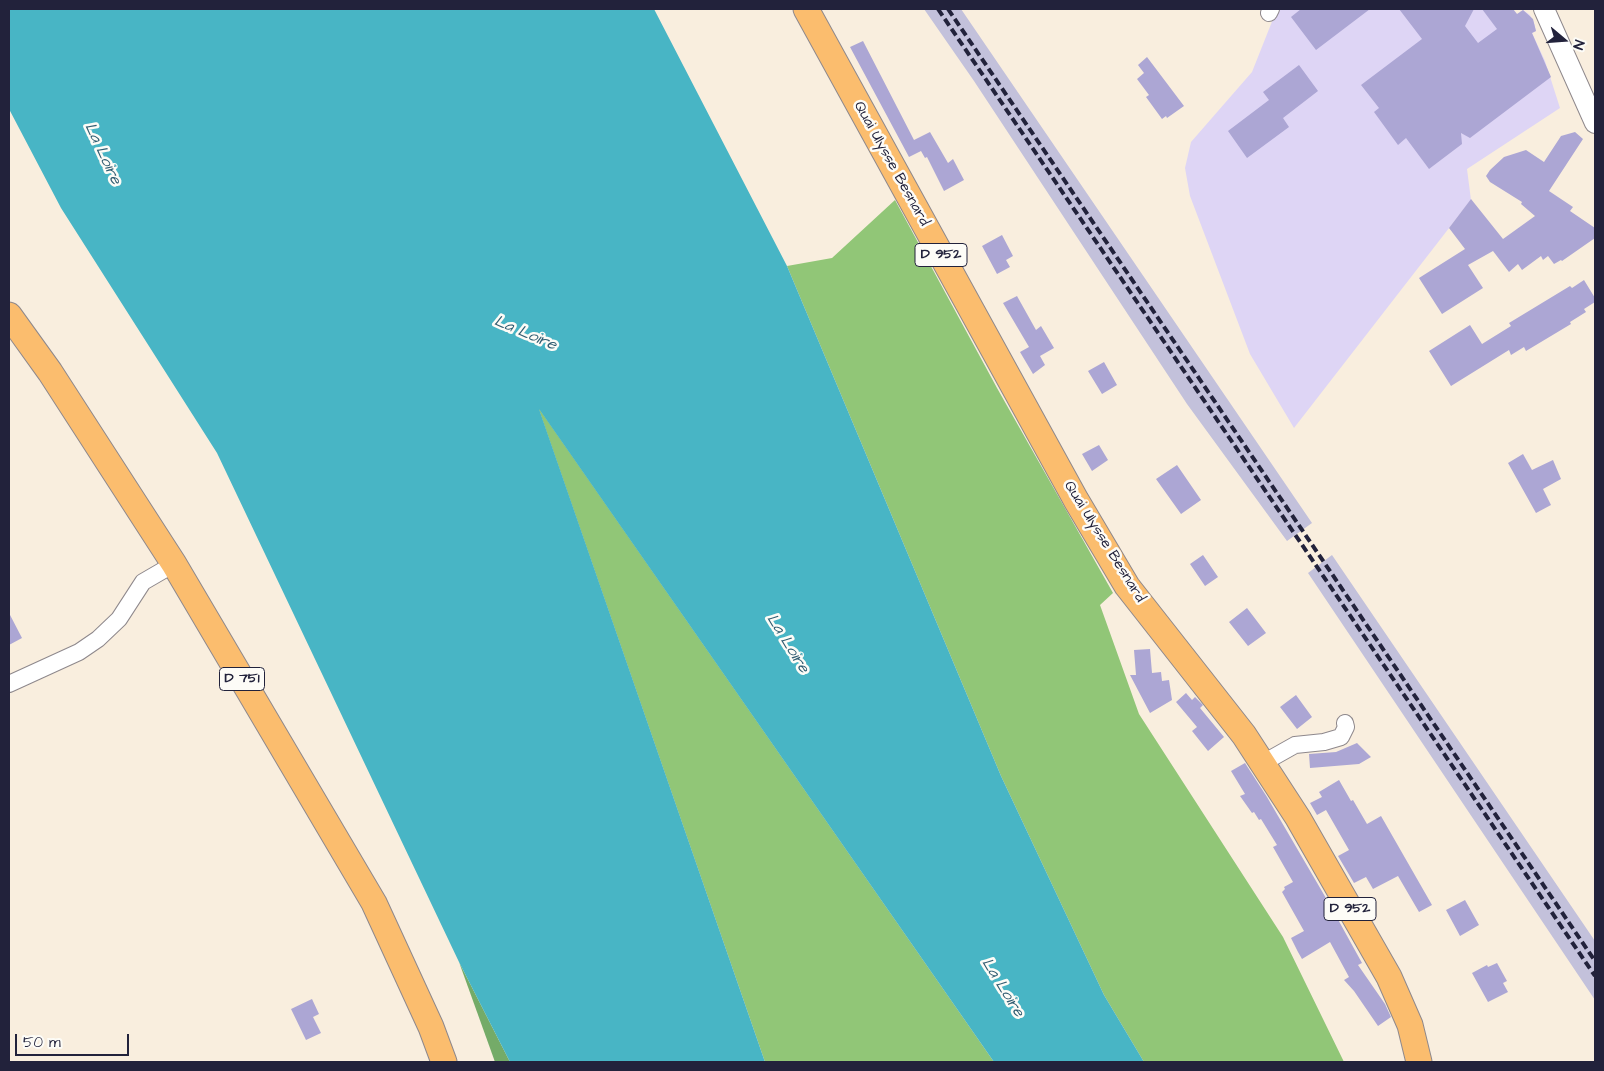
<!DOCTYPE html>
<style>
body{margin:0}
#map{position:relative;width:1604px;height:1071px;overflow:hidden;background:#f9eede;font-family:"Architects Daughter",sans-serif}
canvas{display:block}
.frame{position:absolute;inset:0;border:10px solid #22223b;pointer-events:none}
.north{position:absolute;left:1539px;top:15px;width:50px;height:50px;-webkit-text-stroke:4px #fdfcf7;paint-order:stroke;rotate:108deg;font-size:14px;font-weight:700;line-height:20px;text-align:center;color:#22223b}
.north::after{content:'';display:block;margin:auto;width:18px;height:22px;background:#22223b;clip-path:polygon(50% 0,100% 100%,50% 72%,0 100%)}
.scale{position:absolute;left:15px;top:1034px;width:114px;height:22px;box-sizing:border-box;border:2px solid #22223b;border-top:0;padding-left:6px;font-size:15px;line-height:18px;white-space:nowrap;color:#22223b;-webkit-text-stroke:4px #fdfcf7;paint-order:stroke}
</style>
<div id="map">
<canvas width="1604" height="1071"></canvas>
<div class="frame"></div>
<div class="north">N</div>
<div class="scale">50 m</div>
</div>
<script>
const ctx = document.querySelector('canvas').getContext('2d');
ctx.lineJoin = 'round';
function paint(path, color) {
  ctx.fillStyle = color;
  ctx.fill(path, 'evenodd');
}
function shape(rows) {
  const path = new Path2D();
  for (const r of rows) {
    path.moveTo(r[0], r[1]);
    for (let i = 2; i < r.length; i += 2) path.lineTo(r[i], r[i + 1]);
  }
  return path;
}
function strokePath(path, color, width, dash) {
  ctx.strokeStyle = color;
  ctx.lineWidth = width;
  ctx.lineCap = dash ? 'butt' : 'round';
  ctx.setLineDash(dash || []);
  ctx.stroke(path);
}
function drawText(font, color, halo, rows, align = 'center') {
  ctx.font = font + ' "Architects Daughter",sans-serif';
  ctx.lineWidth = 5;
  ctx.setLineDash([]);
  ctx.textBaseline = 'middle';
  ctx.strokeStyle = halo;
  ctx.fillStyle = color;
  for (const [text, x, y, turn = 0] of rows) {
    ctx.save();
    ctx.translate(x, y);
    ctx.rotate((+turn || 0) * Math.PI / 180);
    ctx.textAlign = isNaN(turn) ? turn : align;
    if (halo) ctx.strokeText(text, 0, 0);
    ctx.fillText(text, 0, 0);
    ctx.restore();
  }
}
paint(shape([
 [1277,9,1513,9,1519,17,1520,12,1523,10,1530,15,1534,23,1536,31,1532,33,1545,61,1560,108,1467,169,1471,200,1470,201,1294,428,1250,354,1190,196,1185,168,1191,142,1252,72]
]), '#ded5f5');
paint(shape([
 [924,9,961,9,1312,523,1287,541,1187,404,974,81],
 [1332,555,1595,941,1595,1000,1308,573]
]), '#c3c1db');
paint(shape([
 [895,200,997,388,1113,593,1100,605,1139,714,1283,937,1344,1062,1144,1062,1104,995,1001,776,787,266,832,258],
 [538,407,994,1062,765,1062]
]), '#91c677');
paint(shape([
 [459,962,510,1062,495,1062]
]), '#74ab68');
paint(shape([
 [9,9,654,9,787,266,1001,776,1104,995,1144,1062,994,1062,539,409,765,1062,510,1062,459,962,217,453,61,208,9,109]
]), '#48b5c5');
paint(shape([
 [1301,9,1370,9,1316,50,1291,17],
 [1399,9,1474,9,1465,26,1478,43,1497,29,1482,9,1513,9,1517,14,1523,10,1533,19,1536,31,1532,33,1551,77,1470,138,1461,133,1462,144,1429,169,1406,138,1398,145,1374,112,1379,108,1361,85,1422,39],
 [863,41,914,140,930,132,948,163,953,159,964,180,944,191,927,157,925,158,921,151,909,157,850,47],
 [1147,57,1184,106,1167,118,1166,116,1162,119,1146,97,1149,95,1137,79,1144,73,1138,65],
 [1299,65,1318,91,1283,118,1289,127,1247,158,1228,131,1269,100,1263,92],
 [1575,132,1583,139,1549,191,1573,207,1570,211,1595,228,1595,238,1562,261,1561,260,1554,264,1548,256,1543,260,1541,256,1522,270,1518,264,1509,272,1493,251,1468,265,1483,288,1442,314,1419,278,1465,249,1449,228,1471,199,1503,239,1535,216,1521,204,1522,202,1490,182,1486,176,1490,170,1504,157,1526,150,1544,162,1561,136],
 [1002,235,1013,256,1006,260,1010,267,997,274,982,246],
 [1584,280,1595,298,1595,302,1584,309,1586,312,1570,322,1571,324,1526,351,1524,347,1511,355,1509,350,1451,386,1429,351,1470,325,1482,344,1511,326,1509,323,1570,286,1572,288],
 [1017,296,1036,330,1041,326,1054,348,1040,356,1045,365,1033,374,1020,352,1029,347,1003,303],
 [1104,362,1117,385,1102,394,1088,371],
 [1099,445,1108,460,1092,471,1082,454],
 [1523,454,1532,470,1553,460,1561,479,1543,489,1551,505,1536,513,1508,463],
 [1177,465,1201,500,1181,514,1156,479],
 [1203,555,1218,577,1205,586,1190,564],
 [1247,608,1266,633,1248,646,1229,622],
 [9,613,22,638,9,645],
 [1150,649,1152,673,1161,672,1162,681,1169,680,1172,700,1150,713,1130,675,1136,675,1134,650],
 [1186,693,1192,700,1195,697,1203,705,1200,708,1224,737,1208,751,1192,731,1197,727,1176,702],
 [1296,695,1312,717,1297,729,1280,707],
 [1357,743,1371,757,1359,764,1310,768,1309,754,1336,752],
 [1245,763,1267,797,1330,905,1362,963,1358,965,1385,1004,1391,1017,1378,1026,1354,991,1344,980,1349,977,1330,942,1302,959,1298,952,1291,938,1304,931,1282,892,1285,889,1284,887,1293,882,1273,847,1277,845,1261,819,1259,820,1254,812,1252,813,1240,796,1245,794,1231,771],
 [1339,780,1351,801,1353,800,1367,824,1381,816,1432,905,1419,912,1398,876,1373,889,1366,877,1354,883,1338,856,1349,850,1326,810,1317,815,1310,803,1322,797,1319,792],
 [1465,900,1479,925,1460,936,1446,910],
 [1497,963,1507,981,1503,983,1508,992,1488,1002,1472,973,1487,965,1488,967],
 [312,999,319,1014,313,1017,321,1033,306,1040,291,1009]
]), '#aca6d4');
const minor = shape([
 [1269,13,1271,9],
 [9,684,79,652,98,639,119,619,143,582,174,564],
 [1263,763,1295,745,1324,742,1341,737,1346,727,1345,723]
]);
const tertiary = shape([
 [1544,9,1595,123]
]);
const primary = shape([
 [806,9,1076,500,1127,586,1244,735,1298,818,1389,977,1410,1025,1419,1062],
 [9,315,50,372,174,564,374,903,431,1027,444,1062]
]);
strokePath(minor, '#8e888c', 18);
strokePath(tertiary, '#8e888c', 22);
strokePath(primary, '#8e888c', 27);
strokePath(minor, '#fff', 16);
strokePath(tertiary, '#fff', 20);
strokePath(primary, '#fbbd6e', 25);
strokePath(shape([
 [938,9,1595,976],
 [948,9,1595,961]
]), '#22223b', 4, [8, 4]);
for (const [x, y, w] of [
 [941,255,52],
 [242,679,45],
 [1350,909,52]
]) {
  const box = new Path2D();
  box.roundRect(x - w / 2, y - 11.5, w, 23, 4);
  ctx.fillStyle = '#fdfcf7';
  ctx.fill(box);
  strokePath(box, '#22223b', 1);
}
drawText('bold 14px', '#22223b', null, [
 ["D 952",941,255],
 ["D 751",242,679],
 ["D 952",1350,909]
]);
drawText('15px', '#22223b', '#fdfcf7', [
 ["Quai Ulysse Besnard",891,164,61],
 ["Quai Ulysse Besnard",1104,542,58]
]);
drawText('italic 16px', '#315d72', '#fdfcf7', [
 ["La Loire",102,154,65],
 ["La Loire",525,334,23],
 ["La Loire",787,644,58],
 ["La Loire",1002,988,58]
]);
</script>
